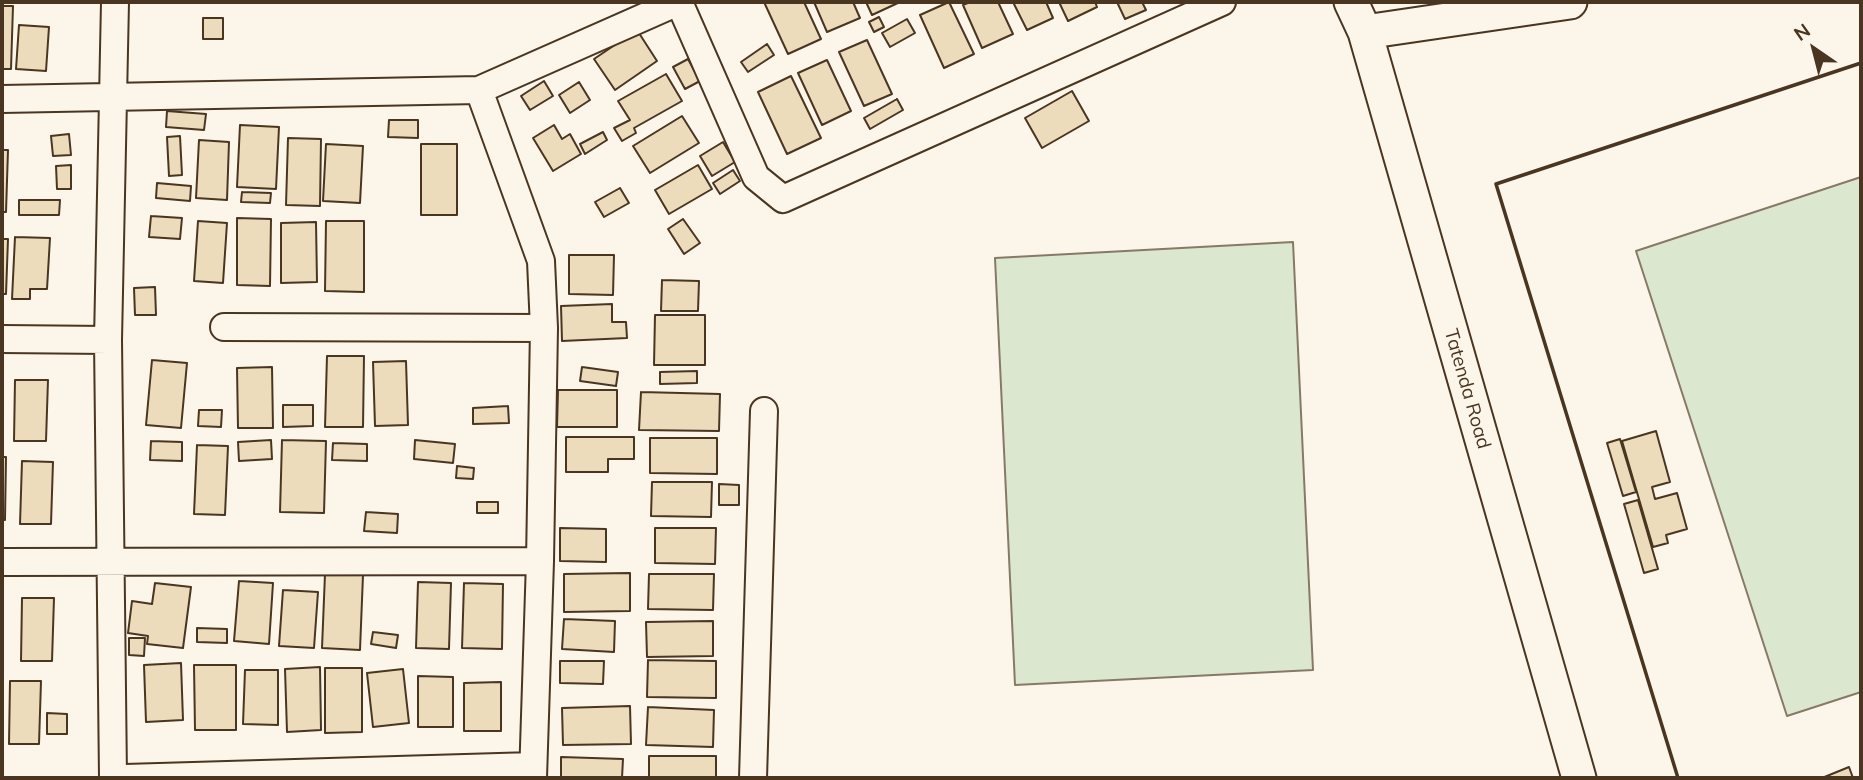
<!DOCTYPE html>
<style>
body{margin:0}
#map{position:relative;width:1863px;height:780px;overflow:hidden;background:#fbf6e9;font-family:Mulish,sans-serif}
canvas{display:block}
.frame{position:absolute;inset:0;border:4px solid #4a3520;pointer-events:none}
.north{position:absolute;left:1779px;top:14px;width:70px;height:70px;-webkit-text-stroke:5px #fbf6e9;paint-order:stroke;rotate:325deg;font-size:19px;font-weight:700;line-height:28px;text-align:center;color:#4a3520}
.north::after{content:'';display:block;margin:auto;width:24px;height:32px;background:#4a3520;clip-path:polygon(50% 0,100% 100%,50% 72%,0 100%)}
</style>
<div id="map">
<canvas width="1863" height="780"></canvas>
<div class="frame"></div>
<div class="north">N</div>
</div>
<script>
const ctx = document.querySelector('canvas').getContext('2d');
ctx.lineJoin = 'round';
function paint(path, color) {
  ctx.fillStyle = color;
  ctx.fill(path, 'evenodd');
}
function shape(rows) {
  const path = new Path2D();
  for (const r of rows) {
    path.moveTo(r[0], r[1]);
    for (let i = 2; i < r.length; i += 2) path.lineTo(r[i], r[i + 1]);
  }
  return path;
}
function strokePath(path, color, width, dash) {
  ctx.strokeStyle = color;
  ctx.lineWidth = width;
  ctx.lineCap = dash ? 'butt' : 'round';
  ctx.setLineDash(dash || []);
  ctx.stroke(path);
}
function drawText(font, color, halo, rows, align = 'center') {
  ctx.font = font + ' Mulish,sans-serif';
  ctx.lineWidth = 5;
  ctx.setLineDash([]);
  ctx.textBaseline = 'middle';
  ctx.strokeStyle = halo;
  ctx.fillStyle = color;
  for (const [text, x, y, turn = 0] of rows) {
    ctx.save();
    ctx.translate(x, y);
    ctx.rotate((+turn || 0) * Math.PI / 180);
    ctx.textAlign = isNaN(turn) ? turn : align;
    if (halo) ctx.strokeText(text, 0, 0);
    ctx.fillText(text, 0, 0);
    ctx.restore();
  }
}
const green = shape([
 [1861,177,1861,692,1787,716,1636,251,1861,177],
 [1293,242,1313,670,1015,685,995,258,1293,242]
]);
paint(green, '#dce7d0');
strokePath(green, '#887966', 2);
const building = shape([
 [764,2,804,2,821,39,788,54,764,2],
 [814,2,853,2,860,18,827,32,814,2],
 [866,2,900,2,872,15,866,2],
 [949,2,974,54,944,68,920,15,949,2],
 [970,2,998,2,1013,34,982,48,963,5,970,2],
 [1013,2,1046,2,1053,18,1027,30,1013,2],
 [1059,2,1095,2,1097,7,1068,21,1059,2],
 [1117,2,1142,2,1146,10,1125,19,1117,2],
 [2,6,13,6,11,69,2,69,2,6],
 [879,17,884,27,874,32,869,22,879,17],
 [203,18,223,18,223,39,203,39,203,18],
 [907,19,915,33,890,47,882,33,907,19],
 [19,25,49,27,46,71,16,69,19,25],
 [637,30,657,61,615,90,594,59,637,30],
 [867,40,892,94,864,106,839,52,867,40],
 [767,44,774,55,748,72,741,62,767,44],
 [688,59,700,81,685,89,673,67,688,59],
 [827,60,851,111,822,125,798,73,827,60],
 [666,74,682,101,634,128,636,133,622,141,614,128,630,120,618,101,666,74],
 [791,76,821,138,787,154,758,92,791,76],
 [544,81,553,96,530,110,521,96,544,81],
 [579,82,590,100,570,113,559,95,579,82],
 [1072,91,1089,121,1042,148,1025,118,1072,91],
 [897,99,903,110,870,129,864,118,897,99],
 [167,111,206,114,204,130,166,127,167,111],
 [682,116,699,143,650,173,633,146,682,116],
 [389,120,418,120,418,138,388,137,389,120],
 [240,125,279,127,276,189,237,187,240,125],
 [554,125,562,139,570,134,581,154,553,171,533,138,554,125],
 [603,132,607,140,585,154,580,144,603,132],
 [69,134,71,155,53,156,51,136,69,134],
 [180,136,182,175,169,176,167,137,180,136],
 [288,138,321,139,320,206,286,205,288,138],
 [199,140,229,142,227,200,196,198,199,140],
 [723,142,735,162,712,176,700,156,723,142],
 [326,144,363,146,360,203,323,201,326,144],
 [421,144,457,144,457,215,421,215,421,144],
 [2,150,8,150,6,212,2,212,2,150],
 [71,165,71,189,57,189,56,166,71,165],
 [698,165,712,189,669,214,655,190,698,165],
 [733,170,740,181,720,194,713,183,733,170],
 [157,183,191,186,190,201,156,198,157,183],
 [620,188,629,203,604,217,595,202,620,188],
 [242,192,271,193,270,203,241,202,242,192],
 [19,200,60,200,59,215,19,215,19,200],
 [151,216,182,218,180,239,149,237,151,216],
 [237,218,271,219,270,286,237,285,237,218],
 [683,219,700,243,684,254,668,229,683,219],
 [198,221,227,223,223,283,194,281,198,221],
 [326,221,364,221,364,292,325,291,326,221],
 [316,222,317,282,281,283,281,223,316,222],
 [15,237,50,238,47,289,30,289,30,299,12,299,15,237],
 [2,239,8,239,6,294,2,294,2,239],
 [569,255,614,255,613,295,569,294,569,255],
 [662,280,699,281,698,311,661,311,662,280],
 [155,287,156,315,135,315,134,288,155,287],
 [612,304,612,322,626,322,627,338,562,341,561,306,612,304],
 [655,315,705,315,705,365,654,365,655,315],
 [327,356,364,356,363,427,325,427,327,356],
 [152,360,187,363,181,428,146,425,152,360],
 [406,361,408,425,375,426,373,362,406,361],
 [272,367,273,428,238,428,237,368,272,367],
 [582,367,618,372,616,386,580,381,582,367],
 [697,371,697,383,660,384,660,372,697,371],
 [15,380,48,380,46,441,14,441,15,380],
 [558,390,617,390,617,427,557,427,558,390],
 [641,392,720,394,719,431,639,430,641,392],
 [283,405,313,405,313,426,283,427,283,405],
 [508,406,509,423,473,424,473,408,508,406],
 [199,410,222,410,221,427,198,426,199,410],
 [1656,431,1670,482,1652,487,1655,499,1677,493,1687,529,1666,535,1668,543,1653,547,1622,441,1656,431],
 [566,437,634,437,634,459,608,459,608,472,566,472,566,437],
 [650,438,717,438,717,474,650,473,650,438],
 [1620,439,1636,492,1623,496,1607,443,1620,439],
 [271,440,272,459,239,461,238,442,271,440],
 [282,440,326,441,324,513,280,512,282,440],
 [415,440,455,444,453,463,414,459,415,440],
 [151,441,182,442,182,461,150,460,151,441],
 [333,443,367,444,367,461,332,460,333,443],
 [197,445,228,446,225,515,194,514,197,445],
 [2,457,6,457,5,520,2,520,2,457],
 [22,461,53,462,51,524,20,524,22,461],
 [457,466,474,468,473,479,456,478,457,466],
 [652,482,712,482,711,517,651,516,652,482],
 [719,484,739,485,739,505,719,505,719,484],
 [1638,500,1658,569,1644,573,1624,504,1638,500],
 [477,502,498,502,498,513,477,513,477,502],
 [366,512,398,514,397,533,364,531,366,512],
 [560,528,606,529,606,562,560,561,560,528],
 [655,528,716,528,715,564,655,563,655,528],
 [630,573,630,611,564,612,564,574,630,573],
 [325,574,363,575,360,650,322,648,325,574],
 [649,574,714,574,713,610,648,609,649,574],
 [239,581,273,583,269,644,234,641,239,581],
 [418,582,451,583,449,649,416,648,418,582],
 [155,583,191,587,183,648,147,644,148,636,128,633,132,601,152,604,155,583],
 [464,583,503,584,502,649,462,648,464,583],
 [283,590,318,592,314,648,279,646,283,590],
 [22,598,54,598,52,661,21,661,22,598],
 [564,619,615,621,614,652,562,649,564,619],
 [713,621,713,656,647,657,646,622,713,621],
 [197,628,227,629,227,643,197,642,197,628],
 [373,632,398,635,396,648,371,644,373,632],
 [129,638,145,638,144,656,129,655,129,638],
 [648,660,716,661,716,698,647,697,648,660],
 [560,661,604,661,603,684,560,683,560,661],
 [181,663,183,720,146,722,144,665,181,663],
 [194,665,236,665,236,730,195,730,194,665],
 [320,667,321,730,287,732,285,669,320,667],
 [325,668,362,668,362,732,325,733,325,668],
 [403,669,409,723,373,727,367,673,403,669],
 [245,670,278,670,278,725,243,724,245,670],
 [418,676,453,677,453,727,418,727,418,676],
 [10,681,41,681,39,744,9,744,10,681],
 [501,682,501,731,464,731,464,683,501,682],
 [630,706,631,744,563,745,562,708,630,706],
 [648,707,714,710,713,747,646,745,648,707],
 [47,713,67,714,67,734,47,734,47,713],
 [649,756,716,756,716,778,649,778,649,756],
 [561,757,623,759,622,778,561,778,561,757],
 [1849,767,1853,778,1822,778,1849,767]
]);
paint(building, '#ecdcbc');
strokePath(building, '#4a3520', 2);
const minor = shape([
 [679,2,756,177,783,199,1222,2],
 [479,90,541,261,544,328,540,561,533,778],
 [2,99,479,90,678,2],
 [224,327,544,328],
 [2,339,108,340],
 [2,562,540,561],
 [113,778,108,340,115,2],
 [125,778,533,766],
 [753,778,764,411]
]);
const tertiary = shape([
 [1351,2,1365,32,1579,778],
 [1365,32,1570,2]
]);
strokePath(minor, '#4a3520', 30);
strokePath(tertiary, '#4a3520', 37);
strokePath(minor, '#fbf6e9', 26);
strokePath(tertiary, '#fbf6e9', 33);
strokePath(shape([
 [1678,778,1496,184,1861,63]
]), '#4a3520', 3.5);
drawText('19px', '#4a3520', '#fbf6e9', [
 ["Tatenda Road",1467,389,74]
]);
</script>
